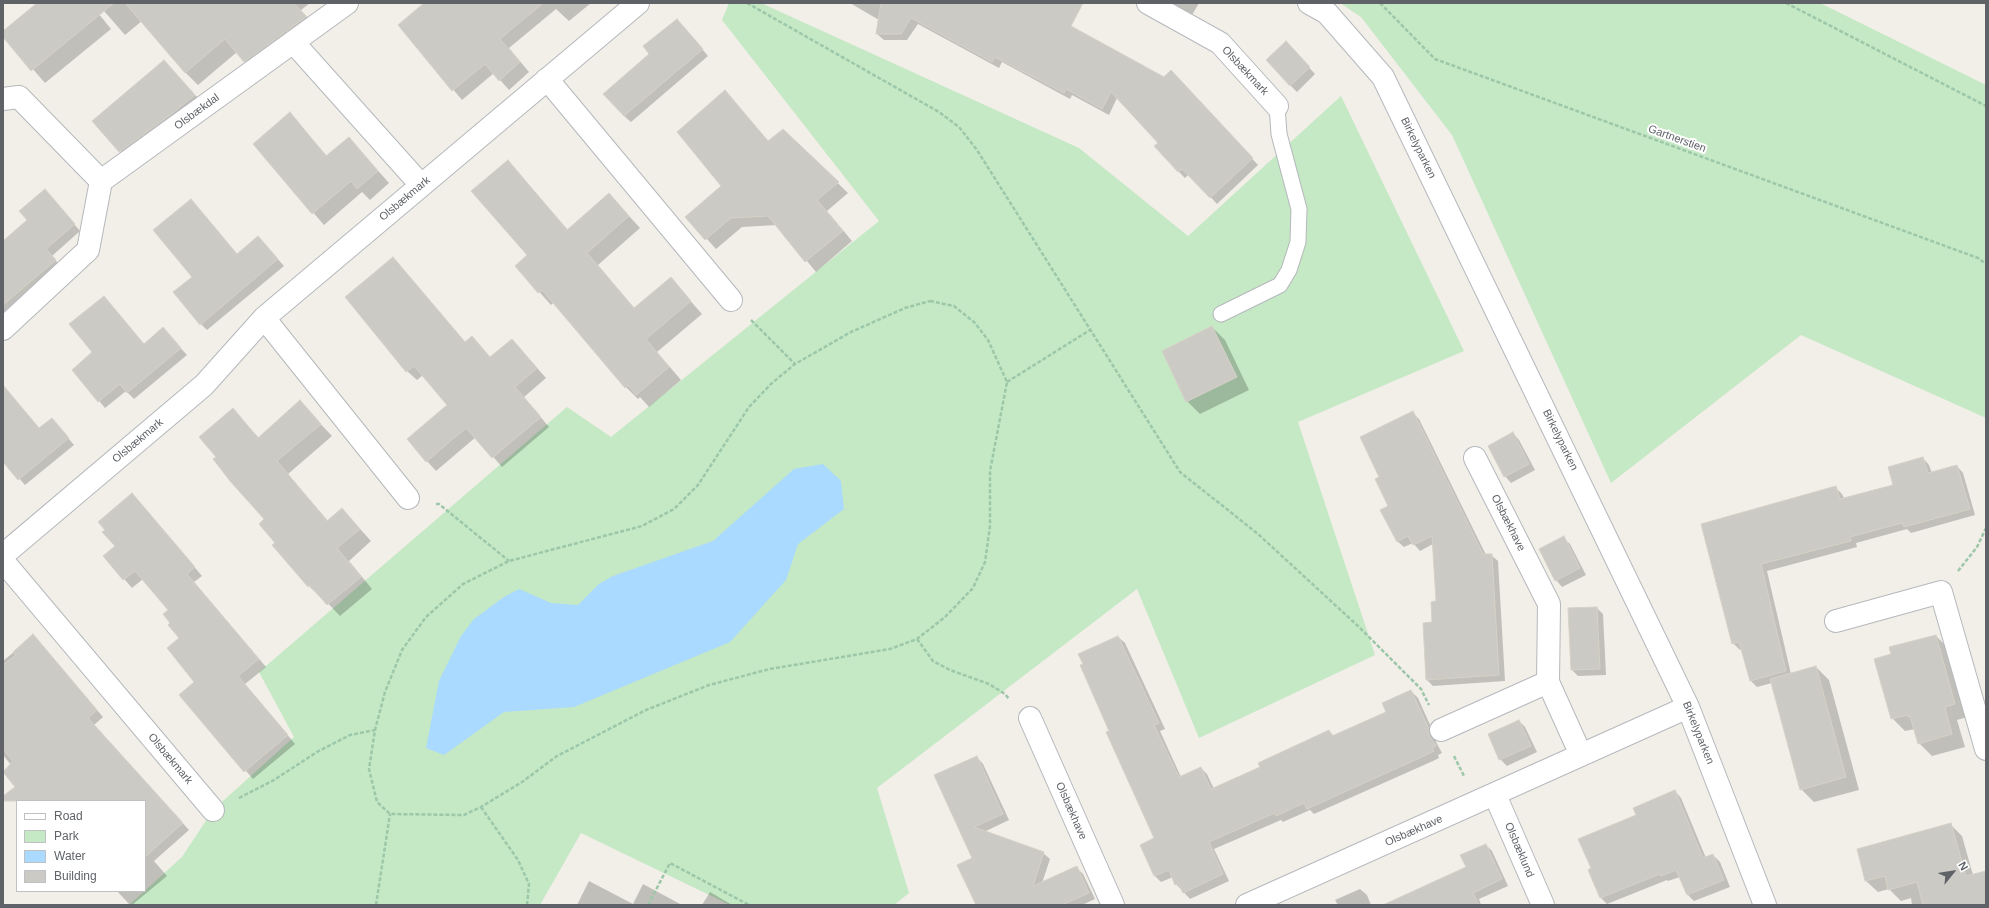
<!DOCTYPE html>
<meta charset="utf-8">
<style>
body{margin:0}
#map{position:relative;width:1989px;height:908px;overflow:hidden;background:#f1efe8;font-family:Arial,sans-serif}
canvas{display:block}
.frame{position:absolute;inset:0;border:4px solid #5f6368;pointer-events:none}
.legend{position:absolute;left:16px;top:800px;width:130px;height:92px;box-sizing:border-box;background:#fff;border:1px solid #bfc1c3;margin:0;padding:5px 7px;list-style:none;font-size:12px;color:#5f6368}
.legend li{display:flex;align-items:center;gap:8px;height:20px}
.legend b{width:20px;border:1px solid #bfc1c3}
.north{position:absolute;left:1933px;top:852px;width:40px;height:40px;-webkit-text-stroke:3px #fff;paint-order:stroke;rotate:60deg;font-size:11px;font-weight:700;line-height:16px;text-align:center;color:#5f6368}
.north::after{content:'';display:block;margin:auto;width:14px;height:18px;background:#5f6368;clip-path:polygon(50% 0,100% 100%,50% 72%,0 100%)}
</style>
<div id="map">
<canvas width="1989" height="908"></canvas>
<div class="frame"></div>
<ul class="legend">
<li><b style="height:5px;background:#fff"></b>Road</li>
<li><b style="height:11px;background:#c5e8c5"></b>Park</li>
<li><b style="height:11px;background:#aadaff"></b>Water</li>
<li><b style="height:11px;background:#cccac5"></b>Building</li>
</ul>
<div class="north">N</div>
</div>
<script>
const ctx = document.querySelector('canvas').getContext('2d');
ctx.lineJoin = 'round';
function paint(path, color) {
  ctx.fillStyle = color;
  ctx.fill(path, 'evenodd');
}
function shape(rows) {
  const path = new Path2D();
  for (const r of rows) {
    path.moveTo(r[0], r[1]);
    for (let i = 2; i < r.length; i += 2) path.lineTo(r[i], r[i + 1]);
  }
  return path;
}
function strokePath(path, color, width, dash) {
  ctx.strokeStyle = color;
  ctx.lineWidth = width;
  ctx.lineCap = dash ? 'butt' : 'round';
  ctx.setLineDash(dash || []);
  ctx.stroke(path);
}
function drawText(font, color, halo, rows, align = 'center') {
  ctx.font = font + ' Arial,sans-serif';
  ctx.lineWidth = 4;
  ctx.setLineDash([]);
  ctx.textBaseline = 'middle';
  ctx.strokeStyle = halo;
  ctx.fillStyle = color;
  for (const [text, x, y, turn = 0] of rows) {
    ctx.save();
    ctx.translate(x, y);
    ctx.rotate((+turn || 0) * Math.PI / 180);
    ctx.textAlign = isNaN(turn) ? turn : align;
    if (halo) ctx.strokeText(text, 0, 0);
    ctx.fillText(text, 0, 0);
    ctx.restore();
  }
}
paint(shape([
 [729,3,761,3,1079,148,1188,236,1341,96,1464,351,1298,422,1375,655,1199,738,1137,589,877,788,909,893,894,905,730,905,581,833,540,905,129,905,182,857,213,810,294,737,259,672,567,407,611,437,879,221,722,20],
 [1340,3,1820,3,1986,85,1986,418,1801,335,1611,483,1452,135,1361,17]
]), '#c5e8c5');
paint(shape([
 [823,464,841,481,844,509,798,544,786,580,730,642,574,707,504,712,444,755,426,748,439,681,461,636,474,619,504,597,519,589,551,603,578,605,599,584,613,576,713,541,794,469]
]), '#aadaff');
paint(shape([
 [39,3,90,3,111,29,45,83,3,35,3,33],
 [97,3,157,3,160,6,125,35],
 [184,3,310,3,301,10,318,30,257,74,237,52,198,85,185,72],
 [426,3,591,3,569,21,556,9,509,48,529,72,509,90,494,73,462,100,399,25],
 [850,3,1027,3,1164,78,1177,78,1258,165,1217,204,1189,174,1185,178,1179,172,1155,146,1159,143,1117,98,1109,115,1072,95,1070,99,1002,62,999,68,918,24,907,40,884,40,877,34,879,20],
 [1170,3,1199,3,1192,15],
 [683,26,708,56,631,122,624,116,651,54],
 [1292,49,1315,74,1297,92,1290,85],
 [164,61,207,108,133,165,94,121],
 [725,91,769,142,783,130,848,193,827,211,852,241,816,272,777,225,742,227,716,249,687,217,723,186],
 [290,114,327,156,349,138,389,183,370,200,362,192,324,225,254,144],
 [508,161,568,230,609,194,640,228,598,265,635,309,671,279,702,314,657,352,681,380,649,407,640,397,638,399,626,387,554,302,551,305,516,266,528,256],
 [51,197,80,231,52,256,61,267,3,317,3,242,29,220],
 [258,237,284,266,207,330,201,324,238,255],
 [393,258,466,343,472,338,491,358,512,340,546,378,524,397,549,427,502,467,476,437,436,471,408,440,449,405,423,375,417,380,407,371],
 [1212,327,1225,340,1249,390,1200,414,1187,401],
 [163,329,187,355,134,399,126,391,105,408,73,370,144,345],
 [3,386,40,429,52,419,74,445,25,485,3,460],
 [300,402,332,436,288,474,328,521,342,509,371,541,349,561,372,589,340,616,322,597,321,598,309,586,274,545,276,543,265,519,217,457,233,410,259,438],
 [1412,412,1419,419,1486,555,1491,555,1498,561,1505,681,1433,686,1426,679,1437,602,1433,544,1420,551,1413,543,1404,547,1397,541,1390,507,1380,478],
 [1513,433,1519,440,1535,470,1511,483,1505,476],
 [1923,458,1929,465,1932,473,1957,466,1963,473,1975,515,1911,533,1907,529,1856,543,1857,547,1767,571,1791,674,1816,667,1829,680,1859,790,1814,802,1801,789,1772,683,1757,687,1750,680,1742,649,1740,650,1733,643,1702,524,1836,488,1842,494,1844,498,1894,485],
 [140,503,202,576,194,582,266,667,245,684,295,744,253,779,181,695,196,682,180,638,172,623,170,610,143,579,132,588,104,556,116,546],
 [1563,538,1570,544,1586,575,1562,587,1556,580],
 [1597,608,1603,614,1606,675,1578,676,1572,670,1569,609],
 [33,636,103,717,94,725,189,830,154,861,167,876,132,905,130,905,117,891,145,891,145,801,29,801,3,771,11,765,3,755,3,661],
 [1936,636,1949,649,1967,717,1957,720,1965,747,1932,756,1919,743,1915,729,1905,731,1892,718],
 [1118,637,1125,643,1165,729,1160,731,1181,777,1201,768,1207,774,1214,789,1262,767,1329,731,1334,736,1387,712,1411,691,1418,698,1435,736,1436,742,1442,753,1438,755,1439,758,1433,761,1314,814,1310,810,1283,822,1281,820,1214,849,1229,881,1190,899,1176,884,1173,877,1161,882,1155,876,1141,845,1155,839,1084,664],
 [1519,721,1525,727,1537,752,1507,766,1500,759],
 [977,757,983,764,1009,820,984,832,1043,853,1050,859,1042,883,1076,867,1083,874,1095,899,1082,905,977,905,973,858,936,776],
 [1675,791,1681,798,1706,858,1713,855,1720,862,1730,887,1694,901,1688,895,1680,877,1668,881,1667,880,1607,904,1601,898,1589,870,1637,816],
 [1951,825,1962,836,1973,875,1986,872,1986,905,1912,905,1911,898,1901,901,1889,889,1878,892,1866,881,1858,850],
 [1486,845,1492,851,1508,886,1479,899,1481,905,1425,905,1467,867],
 [589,881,633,904,643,884,682,905,577,905],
 [1360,889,1367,895,1371,905,1338,905,1335,900],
 [710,892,732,905,702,905]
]), '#0003');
const building = shape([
 [37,3,114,3,31,71,3,37,3,31,37,3],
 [125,3,294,3,306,17,244,62,225,39,185,73,125,3],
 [424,3,543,3,500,39,520,62,499,81,485,64,452,91,398,25,424,3],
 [881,3,1083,3,1071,26,1164,77,1171,70,1253,158,1210,198,1182,169,1178,172,1154,146,1158,143,1111,92,1102,109,1066,89,1064,93,995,57,992,62,911,18,901,34,876,34,881,3],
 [677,19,703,49,624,116,603,94,649,54,643,46,677,19],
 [1286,41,1310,67,1290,86,1266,60,1286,41],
 [164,60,195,95,169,116,119,152,92,121,164,60],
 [725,90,768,141,783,129,839,182,817,200,843,231,805,262,768,216,731,218,705,240,685,217,721,186,677,132,725,90],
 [290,112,326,156,349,137,378,171,357,189,351,181,312,214,253,144,290,112],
 [508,160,567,230,609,193,629,216,587,253,634,308,671,277,691,301,646,339,669,367,636,395,628,385,625,388,542,290,538,293,515,266,527,255,471,191,508,160],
 [45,189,75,224,46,249,56,260,3,305,3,241,27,220,19,211,45,189],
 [191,199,237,254,258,236,278,259,200,325,173,292,192,277,153,230,191,199],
 [393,257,465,342,472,336,490,357,512,339,537,368,515,387,541,417,492,458,466,428,426,462,407,439,447,405,414,366,406,372,345,297,393,257],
 [104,296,144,344,163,327,181,348,127,393,120,384,98,402,72,370,92,352,69,324,104,296],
 [1212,326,1237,377,1186,402,1162,351,1212,326],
 [3,385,39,428,52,418,69,438,18,480,3,462,3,385],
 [300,400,321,424,277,461,327,521,342,508,360,529,337,548,361,577,327,605,310,585,308,587,272,545,275,543,259,524,264,519,230,481,213,459,216,457,199,437,233,408,258,438,300,400],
 [1413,411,1483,554,1492,554,1499,675,1426,680,1423,623,1432,622,1431,602,1436,601,1432,536,1413,545,1408,536,1397,542,1380,510,1388,506,1375,479,1379,477,1360,437,1413,411],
 [1513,432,1529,464,1504,477,1488,446,1513,432],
 [1923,457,1928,473,1957,465,1970,509,1904,527,1902,523,1850,537,1851,541,1761,564,1786,671,1750,681,1739,642,1732,644,1701,524,1836,486,1840,499,1893,485,1888,467,1923,457],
 [132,493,195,567,187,574,259,659,238,676,288,735,244,772,179,695,194,682,167,648,179,638,168,625,170,623,163,614,168,610,135,571,123,580,103,556,115,546,102,532,105,530,98,522,132,493],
 [1564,536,1580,568,1555,581,1539,549,1564,536],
 [1597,607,1600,669,1571,670,1568,608,1597,607],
 [33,634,97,710,88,718,183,823,145,857,145,801,3,801,3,796,15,787,3,772,13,761,3,749,3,665,16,655,13,652,33,634],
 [1936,635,1955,704,1945,707,1952,734,1918,744,1910,716,1908,717,1907,715,1891,719,1874,659,1891,654,1889,647,1936,635],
 [1118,636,1159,723,1154,725,1179,777,1201,767,1211,789,1260,767,1258,763,1329,730,1332,736,1386,712,1382,703,1411,690,1429,729,1429,735,1436,746,1432,748,1434,751,1426,755,1307,809,1304,803,1276,816,1275,813,1209,842,1223,874,1183,893,1178,883,1175,885,1169,870,1154,876,1140,845,1154,838,1106,732,1109,731,1080,665,1083,664,1078,654,1118,636],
 [1816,666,1846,777,1800,790,1770,679,1816,666],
 [1519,720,1531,746,1499,760,1488,734,1519,720],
 [977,756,1003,814,974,827,1044,852,1033,886,1077,866,1089,893,1062,905,976,905,957,865,972,858,934,775,977,756],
 [1675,790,1703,858,1713,854,1724,880,1687,895,1676,870,1661,876,1660,874,1600,898,1588,870,1591,868,1578,839,1636,815,1633,808,1675,790],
 [1951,823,1966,876,1986,871,1986,905,1923,905,1917,882,1888,890,1885,876,1865,881,1857,849,1951,823],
 [1486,844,1502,879,1473,893,1479,905,1383,905,1466,867,1460,855,1486,844]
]);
paint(building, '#cccac5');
strokePath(building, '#d6d1c6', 1);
const lane = shape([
 [1221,314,1280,285,1289,270,1298,242,1299,209,1279,134,1277,106]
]);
const street = shape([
 [1148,3,1220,43,1277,106],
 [1309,3,1327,13,1383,77,1688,707,1765,905],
 [293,42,421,185],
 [547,79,731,300],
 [3,99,19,97,101,181],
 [264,318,408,498],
 [3,329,88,250,101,181,347,3],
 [3,555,204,385,264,318,638,3],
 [3,561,213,810],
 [1836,621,1941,592,1986,749],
 [1548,682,1581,755],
 [1030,718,1113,905],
 [1441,730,1548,682,1549,604,1475,458],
 [1495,795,1543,905],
 [1247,905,1688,707]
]);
strokePath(lane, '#b5b8bc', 17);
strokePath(street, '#b5b8bc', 24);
strokePath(shape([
 [747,3,939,112,959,127,977,150,1180,472,1258,534,1358,626,1421,689,1429,705],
 [1380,3,1435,59,1978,258,1986,264],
 [1786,3,1986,106],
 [930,301,954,306,975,323,988,340,1007,382,990,471,990,526,985,562,973,588,945,617,917,639,890,649,770,669,709,685,646,710,557,756,522,782,481,807,464,815,390,814,377,802,369,769,375,730,385,692,402,650,426,617,463,584,509,561,642,526,674,509,698,485,749,407,772,383,795,364,851,332,905,308,930,301],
 [751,320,795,364],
 [1007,382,1090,330],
 [436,504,439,504,509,561],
 [1958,571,1977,547,1986,528],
 [917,639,933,661,950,670,989,684,1005,694,1009,699],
 [1454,756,1464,776],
 [239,798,274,780,317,752,350,735,375,730],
 [481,807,518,860,529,884,527,905],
 [376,905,390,814],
 [648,905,670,863,749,905]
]), '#9cc7a9', 2.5, [4, 2]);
strokePath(lane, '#fff', 15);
strokePath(street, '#fff', 22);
drawText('11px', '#5f6368', '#fff', [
 ["Olsbækmark",1245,71,47],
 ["Olsbækdal",197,112,-36],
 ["Gartnerstien",1677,139,20],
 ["Birkelyparken",1418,148,64],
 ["Olsbækmark",405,199,-40],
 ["Birkelyparken",1560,440,64],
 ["Olsbækmark",138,441,-40],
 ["Olsbækhave",1508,523,63],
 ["Birkelyparken",1698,733,68],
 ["Olsbækmark",170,759,50],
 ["Olsbækhave",1071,811,66],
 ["Olsbækhave",1414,831,-24],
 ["Olsbæklund",1519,850,67]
]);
</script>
